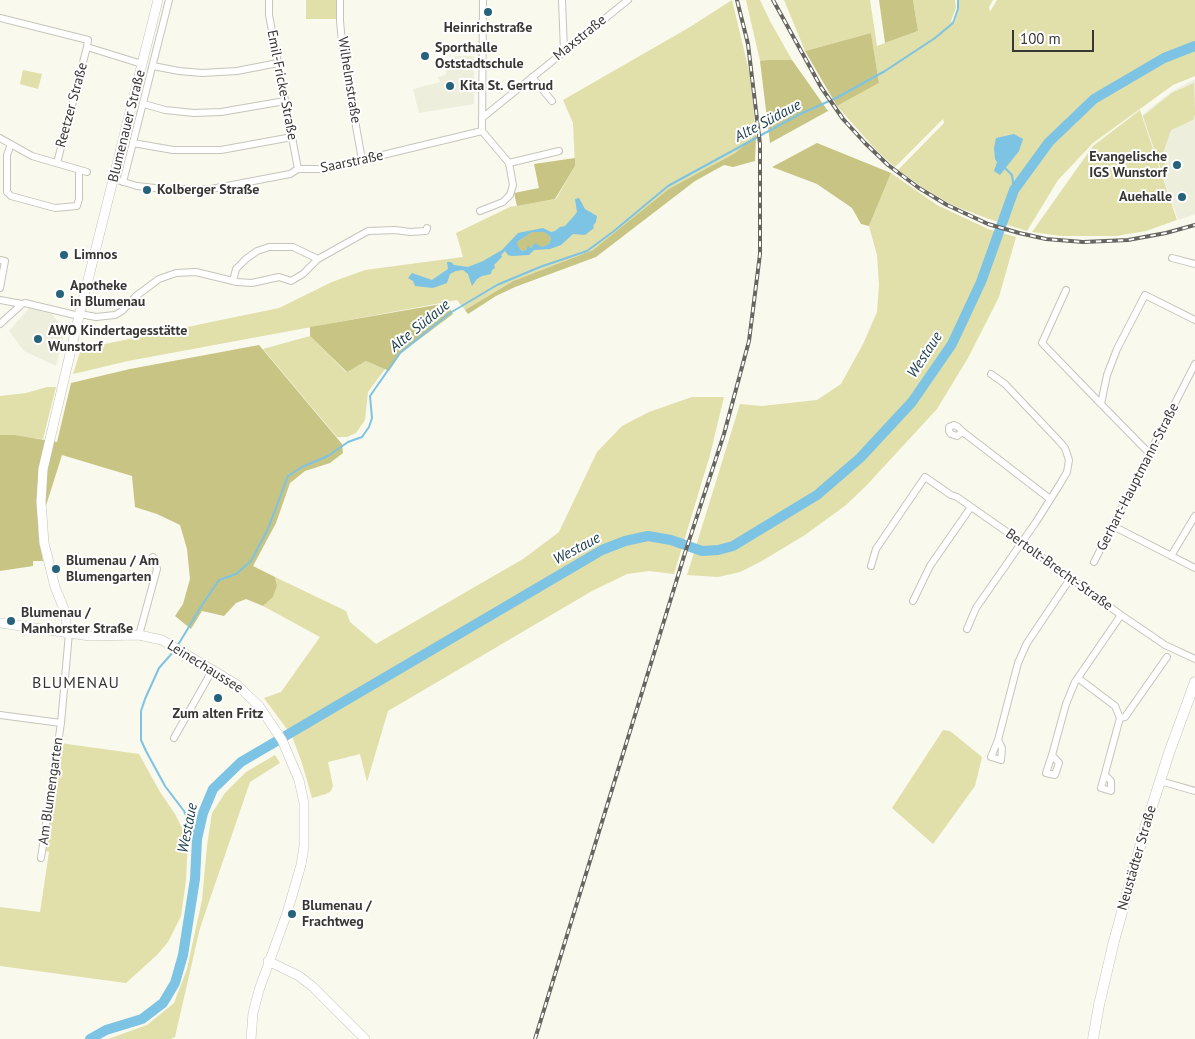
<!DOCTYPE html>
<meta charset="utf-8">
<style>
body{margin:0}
#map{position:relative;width:1195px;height:1039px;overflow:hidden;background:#f9f9ee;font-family:"PT Sans",sans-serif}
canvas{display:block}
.scale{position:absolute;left:1012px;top:30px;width:82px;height:22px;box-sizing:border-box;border:2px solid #383734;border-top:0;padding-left:6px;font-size:15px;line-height:18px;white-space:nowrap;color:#383734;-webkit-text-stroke:4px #fff;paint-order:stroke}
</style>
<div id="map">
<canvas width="1195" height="1039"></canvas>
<div class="scale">100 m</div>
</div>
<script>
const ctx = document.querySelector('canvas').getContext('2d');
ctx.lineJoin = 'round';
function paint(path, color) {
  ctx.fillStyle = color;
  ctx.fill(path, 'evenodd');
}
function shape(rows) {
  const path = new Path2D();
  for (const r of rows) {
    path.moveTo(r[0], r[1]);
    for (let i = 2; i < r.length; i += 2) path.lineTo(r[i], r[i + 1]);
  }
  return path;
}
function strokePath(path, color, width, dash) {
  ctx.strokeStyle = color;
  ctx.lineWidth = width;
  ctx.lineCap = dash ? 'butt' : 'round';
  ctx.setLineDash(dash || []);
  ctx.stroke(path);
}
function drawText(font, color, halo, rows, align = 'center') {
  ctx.font = font + ' "PT Sans",sans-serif';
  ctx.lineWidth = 4;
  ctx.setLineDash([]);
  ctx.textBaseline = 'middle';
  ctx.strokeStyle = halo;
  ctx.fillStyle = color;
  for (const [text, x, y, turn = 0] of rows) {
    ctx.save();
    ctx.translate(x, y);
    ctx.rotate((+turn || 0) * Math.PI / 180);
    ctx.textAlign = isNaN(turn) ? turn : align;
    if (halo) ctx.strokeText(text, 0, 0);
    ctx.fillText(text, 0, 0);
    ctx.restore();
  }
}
paint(shape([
 [455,56,474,56,474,104,419,113,413,89,440,82,438,77,446,75,446,61,454,61],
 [1195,79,1195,214,1178,220,1142,115,1171,92],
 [29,308,52,314,65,331,56,366,24,351,9,331]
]), '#eed');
paint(shape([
 [306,0,336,0,336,19,306,19],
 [732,0,750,75,756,135,735,153,720,161,624,227,593,250,513,281,465,310,457,300,128,361,73,374,81,349,279,308,332,282,365,270,463,257,456,233,510,207,556,199,575,166,573,123,563,100,690,27],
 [746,0,760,0,770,21,792,60,760,61],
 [784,0,870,0,877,46,918,31,913,0,955,0,956,8,951,21,954,24,959,9,959,0,993,0,989,7,990,12,997,0,1195,0,1195,76,1173,85,1093,143,1058,180,1027,231,989,219,952,205,922,187,898,170,944,123,943,119,895,167,877,151,837,106,879,83,871,33,805,51],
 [23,70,42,74,38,89,20,84],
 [1194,83,1195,114,1193,120,1171,130,1163,153,1166,170,1162,172,1143,116,1172,93],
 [1140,110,1177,220,1146,231,1116,236,1061,236,1032,232,1093,146],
 [891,173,937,205,988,229,1016,237,999,297,968,358,937,409,866,486,846,505,805,535,760,562,740,572,718,577,687,575,740,404,762,406,817,400,841,384,863,344,877,312,879,285,877,255,869,226],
 [310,336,346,372,366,361,385,369,368,392,365,420,356,433,347,437,337,437,263,349],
 [47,387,56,387,43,439,0,435,0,396,26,393],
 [692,397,724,397,710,455,674,574,649,571,627,574,592,591,388,711,367,782,360,754,328,762,333,786,331,791,326,794,312,798,302,763,292,736,264,698,281,692,320,637,263,606,273,597,277,586,275,577,346,611,350,622,376,644,523,559,559,532,597,452,622,426,649,412],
 [943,730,950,731,982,757,975,786,933,844,892,808],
 [60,743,139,754,160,792,175,814,188,840,186,880,181,916,168,942,157,955,126,983,0,966,0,907,40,912,49,852,44,850],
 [275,755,280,763,250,782,200,928,175,1037,171,1039,108,1039,147,1025,174,1003,187,969,202,900,207,846,212,813,225,793,246,772]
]), '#e1dfaa');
paint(shape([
 [879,0,913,0,918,31,885,43],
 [871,33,879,83,837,106,805,51],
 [768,60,792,60,828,111,770,143,760,61],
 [756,135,755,161,733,167,724,165,695,181,596,257,515,287,496,296,468,314,465,310,513,281,593,250,669,189,735,153],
 [817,143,891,173,869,226,861,224,852,208,817,184,772,167],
 [575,158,575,166,555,199,517,206,514,193,539,188,534,164],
 [532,232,544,232,550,236,551,239,549,244,542,247,533,246,523,251,517,247,516,243],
 [447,303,453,314,401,353,389,371,366,361,347,372,310,336,310,327],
 [259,345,342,444,343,453,330,463,305,471,290,483,276,523,253,566,275,577,277,586,273,597,263,606,246,599,236,603,224,616,202,611,191,629,175,616,183,604,190,579,187,549,180,525,157,514,135,507,132,476,62,455,38,531,43,561,33,561,33,566,0,571,0,435,14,435,57,442,71,383,130,369]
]), '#c8c483');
paint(shape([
 [1014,134,1023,139,1019,151,1000,175,994,171,997,162,995,159,994,148,996,138],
 [579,198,585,209,597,216,596,222,593,226,594,228,585,235,573,234,561,245,550,249,534,250,529,255,512,256,508,255,505,251,501,255,502,257,494,265,495,268,492,270,491,274,482,276,477,279,472,286,468,274,463,270,456,271,450,274,447,283,433,288,415,286,413,281,408,278,412,273,432,280,448,269,447,262,451,262,454,265,468,267,483,261,502,250,518,233,543,228,551,232,555,231,560,227,565,226,574,216,577,212,575,199],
 [532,232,544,232,550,236,551,239,549,244,542,247,535,243,531,248,528,246,526,250,522,251,518,247,517,242]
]), '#7cc3e4');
strokePath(shape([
 [1005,168,1012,175,1014,190],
 [178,645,202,605,219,580,236,574,251,561,268,529,288,476,302,467,328,456,348,442,362,437,369,427,372,418,370,396,400,353,450,313,497,285,540,267,587,251,614,231,668,186,798,115,838,97,885,71,935,38,953,23,958,9,958,0],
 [174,651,159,668,145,699,141,711,141,740,146,751,165,786,184,811,197,839]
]), '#7cc3e4', 2);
strokePath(shape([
 [90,1039,106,1030,142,1019,163,1003,175,983,183,955,195,879,197,839,203,813,213,789,241,762,602,550,625,541,648,536,671,540,702,551,718,550,733,546,817,495,860,458,912,402,952,344,981,282,1014,190,1049,142,1094,99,1164,58,1195,46]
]), '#7cc3e4', 10);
const street = shape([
 [269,0,269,15,298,169],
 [340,0,340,21,343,53,362,160],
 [562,0,564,51],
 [0,18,88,40,87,47,142,64],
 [153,66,179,71,202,73,237,71,278,63],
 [532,77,552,101],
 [144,104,165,110,194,113,221,112,285,101],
 [482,118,628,0],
 [482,131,483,0],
 [0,138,32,156,87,172],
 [133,143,173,150,221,150,292,137],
 [11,144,7,155,7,192,11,196,55,208,77,206,79,199,79,170],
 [57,163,87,47],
 [509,163,559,151],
 [114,179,137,186,164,189,211,189,290,174,298,169,319,169,362,160,482,131],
 [123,182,169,0],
 [480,211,503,202,510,195,513,185,509,163,482,131],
 [1172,258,1195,264],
 [0,260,5,261,0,288],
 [233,281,236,269,246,259,257,251,269,247,293,247,318,259],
 [1066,290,1042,343,1101,404],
 [0,300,22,304],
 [80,314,96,317,115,315,122,311,136,296,159,279,176,273,196,272,237,282,252,283,279,277,291,281,303,274,318,259,368,231,395,230,410,232,426,231,427,228],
 [0,324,22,304,25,303,79,316],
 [963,432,957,436,951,434,949,431,949,427,954,425,958,427,963,432,1050,499],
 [1150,454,1101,404,1107,375,1117,349,1145,295,1195,320],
 [1113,526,1195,568],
 [1171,556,1195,516],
 [1094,562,1195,364],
 [871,566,876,549,925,477,951,495,957,497,1007,532,1020,544,1032,550,1121,615,1165,645,1195,659],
 [913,601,930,566,971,507],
 [967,629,976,608,1036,522,1060,484,1067,472,1069,460,1065,448,1060,442,1005,384,991,374],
 [139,635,157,569,153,557],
 [1078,678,1115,706,1120,718,1101,788,1111,791,1111,781,1105,775],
 [0,715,61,723],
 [1120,718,1125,717,1167,657],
 [174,738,213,669],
 [998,740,1002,748,1001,760,991,757,998,740,1018,663,1027,643,1070,579],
 [1052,755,1059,763,1055,775,1046,773,1052,755,1066,704,1075,682,1121,615],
 [1160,781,1195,791],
 [41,858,61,723,69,633]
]);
const secondary = shape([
 [0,623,90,636,139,635,162,640,236,684,259,706,282,740,299,780,304,803,304,846,301,865,287,913,259,990,253,1013,251,1039],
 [66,633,66,614,55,587,44,543,41,502,43,469,79,316,158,0],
 [268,961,299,976,313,987,365,1039]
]);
const primary = shape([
 [1093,1039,1099,1005,1114,941,1146,825,1169,753,1195,682]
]);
strokePath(street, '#c5c5bb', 8);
strokePath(secondary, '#c5c5bb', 10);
strokePath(primary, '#c5c5bb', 11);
strokePath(street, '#fff', 6);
strokePath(secondary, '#fff', 9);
strokePath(primary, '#fff', 10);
const rail = shape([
 [773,0,821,87,843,119,865,143,888,165,919,188,947,205,988,224,1019,233,1046,239,1083,242,1128,240,1166,233,1195,225],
 [535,1039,685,553,724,434,749,341,760,254,760,144,748,44,737,0]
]);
strokePath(rail, '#666560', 4);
strokePath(rail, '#fff', 2, [5.5]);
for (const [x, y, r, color] of [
 [488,12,5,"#27627b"],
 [425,56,5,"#27627b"],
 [450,86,5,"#27627b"],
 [1177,165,5,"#27627b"],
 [147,190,5,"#27627b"],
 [1182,197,5,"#27627b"],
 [64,255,5,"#27627b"],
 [60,294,5,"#27627b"],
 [38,339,5,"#27627b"],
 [56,569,5,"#27627b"],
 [11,621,5,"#27627b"],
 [218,698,5,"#27627b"],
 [292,914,5,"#27627b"]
]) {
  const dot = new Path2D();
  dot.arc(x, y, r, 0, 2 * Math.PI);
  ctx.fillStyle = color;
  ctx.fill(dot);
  strokePath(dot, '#fff', 2);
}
drawText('bold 14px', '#383734', '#fff', [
 ["Heinrichstraße",488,28,"center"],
 ["Sporthalle",435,48],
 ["Oststadtschule",435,64],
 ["Kita St. Gertrud",460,86],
 ["Evangelische",1167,157,"right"],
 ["IGS Wunstorf",1167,173,"right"],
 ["Kolberger Straße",157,190],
 ["Auehalle",1172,197,"right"],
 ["Limnos",74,255],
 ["Apotheke",70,286],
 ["in Blumenau",70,302],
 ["AWO Kindertagesstätte",48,331],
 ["Wunstorf",48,347],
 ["Blumenau / Am",66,561],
 ["Blumengarten",66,577],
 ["Blumenau /",21,613],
 ["Manhorster Straße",21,629],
 ["Zum alten Fritz",218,714,"center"],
 ["Blumenau /",302,906],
 ["Frachtweg",302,922]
], 'left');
drawText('14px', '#383734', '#fff', [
 ["Maxstraße",580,38,-39],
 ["Wilhelmstraße",349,80,81],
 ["Emil-Fricke-Straße",282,85,79],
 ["Reetzer Straße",72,105,-75],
 ["Blumenauer Straße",127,126,-76],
 ["Saarstraße",352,162,-12],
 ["Gerhart-Hauptmann-Straße",1138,477,-63],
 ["Bertolt-Brecht-Straße",1059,570,36],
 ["Leinechaussee",205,667,32],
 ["Am Blumengarten",51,791,-82],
 ["Neustädter Straße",1137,858,-74]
]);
drawText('italic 15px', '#1a3c4a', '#fff', [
 ["Alte Südaue",768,121,-28],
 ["Alte Südaue",420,326,-39],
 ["Westaue",925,355,-57],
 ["Westaue",577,549,-28],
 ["Westaue",188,828,-79]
]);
ctx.letterSpacing = '1px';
drawText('16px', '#383734', '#fff', [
 ["BLUMENAU",76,683]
]);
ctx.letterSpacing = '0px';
</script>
